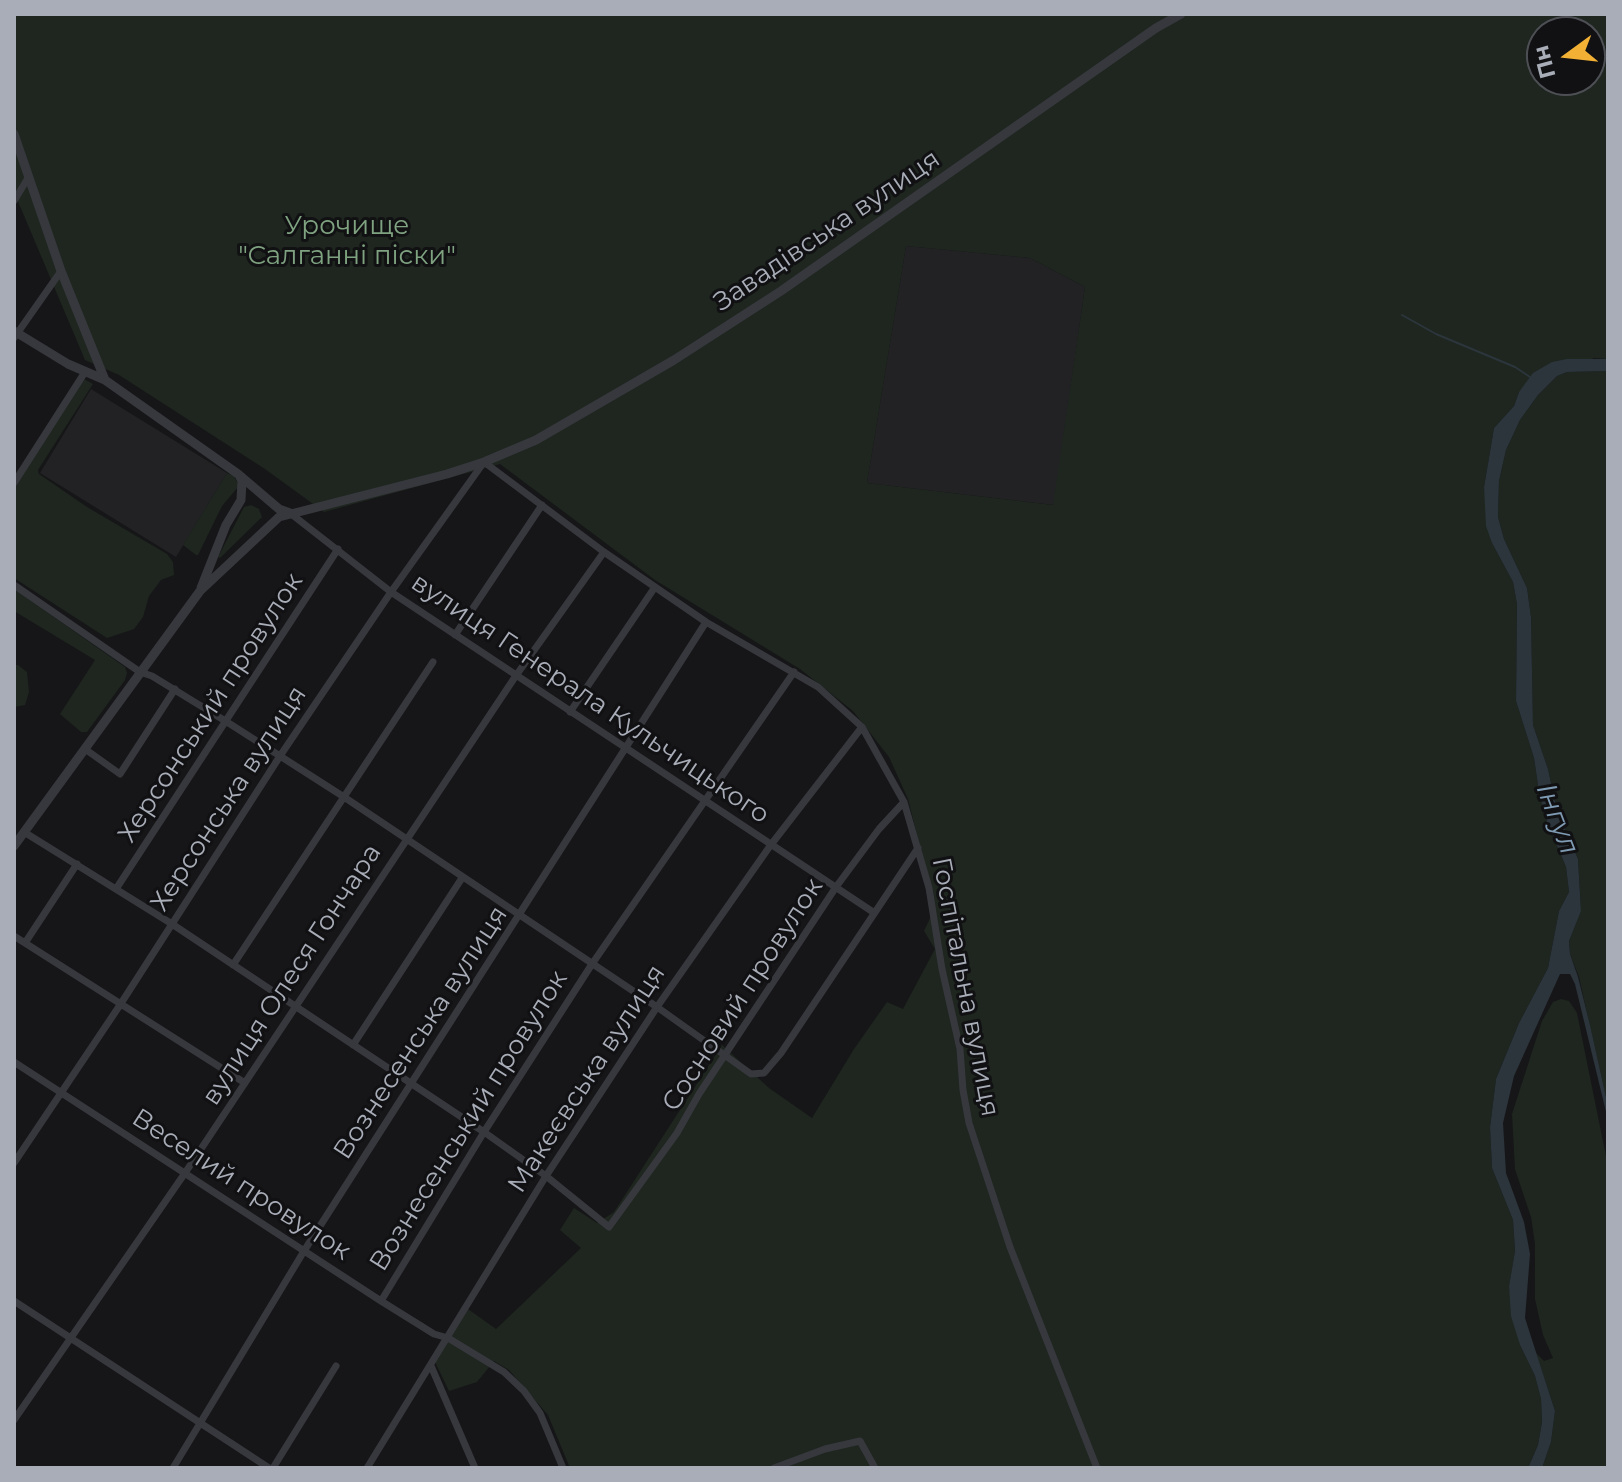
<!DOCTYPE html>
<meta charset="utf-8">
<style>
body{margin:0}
#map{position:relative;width:1622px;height:1482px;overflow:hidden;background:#161618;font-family:Montserrat,sans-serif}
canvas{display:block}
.frame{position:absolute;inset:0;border:16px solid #a8adb8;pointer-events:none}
.north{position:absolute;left:1526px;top:16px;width:80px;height:80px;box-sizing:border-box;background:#111113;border:2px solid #4d4f55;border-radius:50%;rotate:255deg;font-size:22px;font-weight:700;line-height:32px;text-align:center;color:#a8adb8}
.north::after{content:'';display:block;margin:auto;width:28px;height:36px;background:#f2b134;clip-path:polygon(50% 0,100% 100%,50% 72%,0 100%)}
</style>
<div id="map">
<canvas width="1622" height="1482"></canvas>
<div class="frame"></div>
<div class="north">Пн</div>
</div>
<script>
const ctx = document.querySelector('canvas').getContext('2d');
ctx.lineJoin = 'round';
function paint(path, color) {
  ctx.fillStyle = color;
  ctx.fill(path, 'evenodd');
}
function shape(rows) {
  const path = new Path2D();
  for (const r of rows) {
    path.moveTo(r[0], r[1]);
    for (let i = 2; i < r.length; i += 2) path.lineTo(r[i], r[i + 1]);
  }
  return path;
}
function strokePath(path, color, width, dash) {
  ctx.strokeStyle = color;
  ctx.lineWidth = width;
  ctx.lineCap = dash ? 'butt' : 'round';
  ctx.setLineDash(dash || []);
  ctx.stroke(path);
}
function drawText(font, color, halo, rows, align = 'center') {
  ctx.font = font + ' Montserrat,sans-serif';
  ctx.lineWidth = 6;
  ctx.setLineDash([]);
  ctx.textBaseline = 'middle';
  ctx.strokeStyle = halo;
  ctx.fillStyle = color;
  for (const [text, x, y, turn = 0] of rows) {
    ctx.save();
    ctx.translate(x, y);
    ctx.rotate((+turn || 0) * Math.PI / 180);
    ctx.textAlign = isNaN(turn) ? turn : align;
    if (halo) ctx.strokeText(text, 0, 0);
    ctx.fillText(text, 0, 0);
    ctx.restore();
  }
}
paint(shape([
 [906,246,1030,258,1085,287,1054,505,867,483],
 [91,389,227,473,176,557,40,473]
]), '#222225');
paint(shape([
 [14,14,1608,14,1608,359,1594,358,1519,392,1514,406,1494,428,1484,487,1492,543,1513,582,1517,604,1516,701,1534,758,1539,792,1547,822,1566,867,1569,892,1559,911,1548,968,1519,1023,1496,1079,1490,1127,1492,1168,1513,1220,1515,1251,1509,1287,1520,1345,1535,1376,1541,1399,1542,1422,1538,1445,1528,1468,570,1468,548,1415,509,1370,494,1361,477,1382,449,1391,435,1362,468,1309,496,1329,581,1248,560,1230,574,1208,597,1223,614,1212,722,1045,769,1088,812,1118,854,1049,887,1002,903,1009,935,949,924,931,931,916,921,851,908,799,889,757,853,711,800,669,655,580,500,464,324,512,265,469,119,375,85,360,14,192],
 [1542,32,1590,32,1590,80,1542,80],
 [906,246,1030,258,1085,287,1053,505,867,483],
 [1608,371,1608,1106,1579,977,1570,954,1569,941,1581,910,1578,859,1557,811,1548,769,1533,725,1531,617,1527,588,1504,539,1498,517,1499,481,1506,450,1520,420,1538,395,1557,376,1567,372],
 [84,379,93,384,38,470,39,474,87,507,167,554,173,562,174,575,161,580,149,596,143,617,134,629,107,638,14,578,14,489],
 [227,473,234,476,239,486,222,506,198,555,196,555,183,545],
 [251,505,259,509,262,517,220,558,218,557,244,507],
 [14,589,125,667,127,673,125,680,87,732,81,732,60,714,95,660,14,611],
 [14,665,18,665,27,672,29,692,25,705,14,707],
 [1561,999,1569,1001,1577,1013,1608,1166,1608,1468,1542,1468,1551,1442,1555,1411,1536,1353,1544,1361,1553,1358,1543,1335,1535,1299,1535,1244,1531,1217,1515,1169,1512,1114,1542,1021,1553,1002]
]), '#1e261f');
paint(shape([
 [1567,359,1608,359,1608,371,1567,372,1557,376,1538,395,1520,420,1506,450,1499,481,1498,517,1504,539,1527,588,1531,617,1533,725,1548,769,1557,811,1578,859,1581,911,1569,941,1570,954,1578,977,1590,1025,1608,1106,1608,1120,1575,984,1570,974,1560,974,1514,1076,1503,1123,1506,1173,1524,1222,1530,1254,1525,1318,1555,1411,1551,1442,1542,1468,1528,1468,1538,1445,1542,1422,1541,1399,1535,1376,1520,1345,1511,1316,1509,1286,1515,1251,1513,1220,1492,1168,1490,1127,1496,1079,1519,1023,1548,968,1559,911,1569,892,1566,867,1547,822,1539,792,1534,758,1516,701,1517,604,1513,582,1492,543,1486,526,1484,487,1494,428,1514,406,1519,392,1533,373,1552,362]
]), '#2c353c');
strokePath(shape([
 [1402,315,1436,334,1515,367,1530,377]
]), '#2c353c', 2);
strokePath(shape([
 [14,201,28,178],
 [14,338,61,271],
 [14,483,85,372],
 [290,513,391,592,873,912],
 [14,585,140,672,152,676,227,722,344,797,657,1007,751,1074,764,1073,781,1053,918,848],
 [455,635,542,505],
 [570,712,655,587],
 [85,749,120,774,175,689],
 [24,832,172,924,484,1132,546,1176,609,1227,677,1133,699,1094,836,887,879,829,904,802],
 [116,889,338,549],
 [14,936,245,1083],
 [25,943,77,864],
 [233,965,433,662],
 [353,1045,462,878],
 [14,1062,381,1301,434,1334,448,1338,504,1372,524,1391,540,1413,563,1468],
 [14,1163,120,1005,280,756,391,592,484,462,604,552,706,622,818,687,862,727,904,802,929,888,942,969,960,1049,963,1090,969,1123,1010,1247,1097,1468],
 [14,1301,269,1468],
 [381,1301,484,1132,592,964,794,672],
 [431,1366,475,1468],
 [14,1420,185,1173,515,677,604,552],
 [173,1468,304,1251,706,622],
 [273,1468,336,1366],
 [367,1468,546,1176,657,1007,770,846,862,727],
 [774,1468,825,1449,860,1441,875,1468]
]), '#37383d', 7);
strokePath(shape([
 [14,134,61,271,105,380],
 [14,331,68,364,105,380,238,474,279,509,290,513],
 [201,588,226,525,241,500,242,481,240,477],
 [14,846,200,591,279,517,447,474,484,462,536,440,674,360,781,291,1156,28,1181,14]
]), '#37383d', 9);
drawText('26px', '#7fa381', '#111113', [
 ["Урочище",347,226],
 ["\"Салганні піски\"",347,256]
]);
drawText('26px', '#a8adb8', '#111113', [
 ["Завадівська вулиця",827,231,-34],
 ["вулиця Генерала Кульчицького",590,699,34],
 ["Херсонський провулок",211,708,-57],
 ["Херсонська вулиця",229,799,-57],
 ["вулиця Олеся Гончара",292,975,-57],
 ["Госпітальна вулиця",965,987,79],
 ["Сосновий провулок",743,995,-57],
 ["Вознесенська вулиця",421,1033,-57],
 ["Макеєвська вулиця",587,1079,-57],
 ["Вознесенський провулок",469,1121,-58],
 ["Веселий провулок",241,1185,33]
]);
drawText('italic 28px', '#7f9bb3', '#111113', [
 ["Інгул",1557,819,69]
]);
</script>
